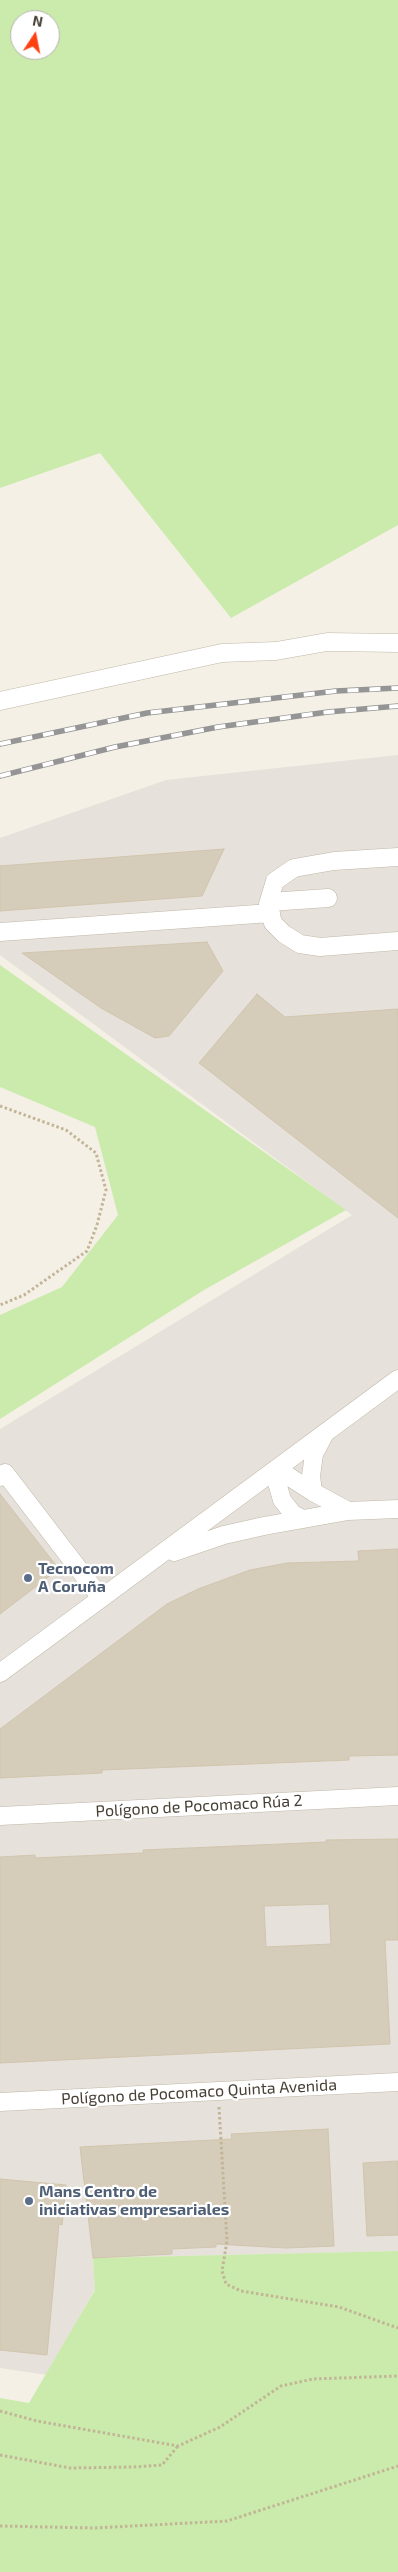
<!DOCTYPE html>
<meta charset="utf-8">
<style>
body{margin:0}
#map{position:relative;width:398px;height:2572px;overflow:hidden;background:#f4f0e5;font-family:"Exo 2",sans-serif}
canvas{display:block}
.north{position:absolute;left:10px;top:10px;width:50px;height:50px;box-sizing:border-box;background:#fff;border:1px solid #b5b3ae;border-radius:50%;rotate:11deg;font-size:14px;font-weight:700;line-height:20px;text-align:center;color:#464034}
.north::after{content:'';display:block;margin:auto;width:18px;height:22px;background:#ff4111;clip-path:polygon(50% 0,100% 100%,50% 72%,0 100%)}
</style>
<div id="map">
<canvas width="398" height="2572"></canvas>
<div class="north">N</div>
</div>
<script>
const ctx = document.querySelector('canvas').getContext('2d');
ctx.lineJoin = 'round';
function paint(path, color) {
  ctx.fillStyle = color;
  ctx.fill(path, 'evenodd');
}
function shape(rows) {
  const path = new Path2D();
  for (const r of rows) {
    path.moveTo(r[0], r[1]);
    for (let i = 2; i < r.length; i += 2) path.lineTo(r[i], r[i + 1]);
  }
  return path;
}
function strokePath(path, color, width, dash) {
  ctx.strokeStyle = color;
  ctx.lineWidth = width;
  ctx.lineCap = dash ? 'butt' : 'round';
  ctx.setLineDash(dash || []);
  ctx.stroke(path);
}
function drawText(font, color, halo, rows, align = 'center') {
  ctx.font = font + ' "Exo 2",sans-serif';
  ctx.lineWidth = 4.5;
  ctx.setLineDash([]);
  ctx.textBaseline = 'middle';
  ctx.strokeStyle = halo;
  ctx.fillStyle = color;
  for (const [text, x, y, turn = 0] of rows) {
    ctx.save();
    ctx.translate(x, y);
    ctx.rotate((+turn || 0) * Math.PI / 180);
    ctx.textAlign = isNaN(turn) ? turn : align;
    if (halo) ctx.strokeText(text, 0, 0);
    ctx.fillText(text, 0, 0);
    ctx.restore();
  }
}
paint(shape([
 [398,755,398,2251,93,2258,95,2289,47,2375,0,2368,0,1429,352,1215,0,955,0,838,166,780]
]), '#e6e1da');
paint(shape([
 [0,0,398,0,398,525,231,618,100,453,0,488],
 [20,20,50,20,50,50,20,50],
 [0,965,346,1210,204,1290,0,1419,0,1315,62,1287,118,1215,95,1127,0,1087],
 [398,2251,398,2572,0,2572,0,2398,29,2403,95,2290,93,2258]
]), '#caebab');
const building = shape([
 [224,849,202,896,0,911,0,866,224,849],
 [207,942,223,971,169,1036,155,1038,101,1008,22,953,207,942],
 [257,994,285,1017,398,1009,398,1218,199,1063,257,994],
 [0,1494,59,1569,0,1614,0,1494],
 [398,1549,398,1755,349,1756,349,1760,102,1770,102,1773,0,1778,0,1729,167,1604,198,1589,250,1570,287,1563,359,1561,358,1551,398,1549],
 [398,1839,398,1940,385,1940,390,2044,0,2063,0,1857,35,1855,35,1858,143,1853,143,1850,327,1842,326,1840,398,1839],
 [329,1904,331,1944,266,1947,264,1906,329,1904],
 [328,2129,334,2246,286,2248,216,2244,216,2247,172,2249,172,2254,93,2258,80,2147,232,2139,231,2134,328,2129],
 [398,2161,398,2235,367,2236,363,2163,398,2161],
 [0,2179,66,2185,62,2225,59,2224,47,2355,0,2350,0,2179]
]);
paint(building, '#d6ccba');
strokePath(building, '#d1c5ad', 1);
const minor = shape([
 [0,701,222,653,276,651,327,642,398,643],
 [398,857,334,861,294,868,275,881,268,904,273,923,284,934,300,944,320,947,398,941],
 [269,902,328,898],
 [0,932,271,913],
 [324,1435,314,1454,311,1476,313,1492,348,1511],
 [0,1477,5,1473,101,1598],
 [303,1519,293,1514,282,1500,276,1479,277,1469,313,1492],
 [174,1552,224,1535,264,1526,348,1511,398,1509],
 [0,1673,398,1379],
 [0,1816,398,1796],
 [0,2102,398,2082]
]);
strokePath(minor, '#c0b8a7', 19);
strokePath(shape([
 [0,1106,66,1130,96,1153,106,1190,97,1225,87,1251,24,1295,0,1305],
 [219,2107,227,2241,222,2271,226,2284,241,2291,339,2307,398,2328],
 [0,2411,37,2421,178,2446,220,2427,281,2386,313,2379,398,2376],
 [0,2455,70,2468,134,2467,162,2465,178,2446],
 [0,2526,94,2528,227,2521,398,2466]
]), '#c2b597', 3, [2.5, 2.5]);
strokePath(minor, '#fff', 18);
const rail = shape([
 [0,744,147,713,336,691,398,688],
 [0,776,115,747,218,727,328,712,398,706]
]);
strokePath(rail, '#959595', 5.5);
strokePath(rail, '#fff', 4, [11]);
for (const [x, y, r, color] of [
 [28,1578,5,"#5c6f8a"],
 [29,2201,5,"#5c6f8a"]
]) {
  const dot = new Path2D();
  dot.arc(x, y, r, 0, 2 * Math.PI);
  ctx.fillStyle = color;
  ctx.fill(dot);
  strokePath(dot, '#fff', 2);
}
drawText('bold 16px', '#4e5e75', '#fff', [
 ["Tecnocom",38,1569],
 ["A Coruña",38,1587],
 ["Mans Centro de",39,2192],
 ["iniciativas empresariales",39,2210]
], 'left');
drawText('16px', '#464034', '#fff', [
 ["Polígono de Pocomaco Rúa 2",199,1806,-3],
 ["Polígono de Pocomaco Quinta Avenida",199,2092,-3]
]);
</script>
